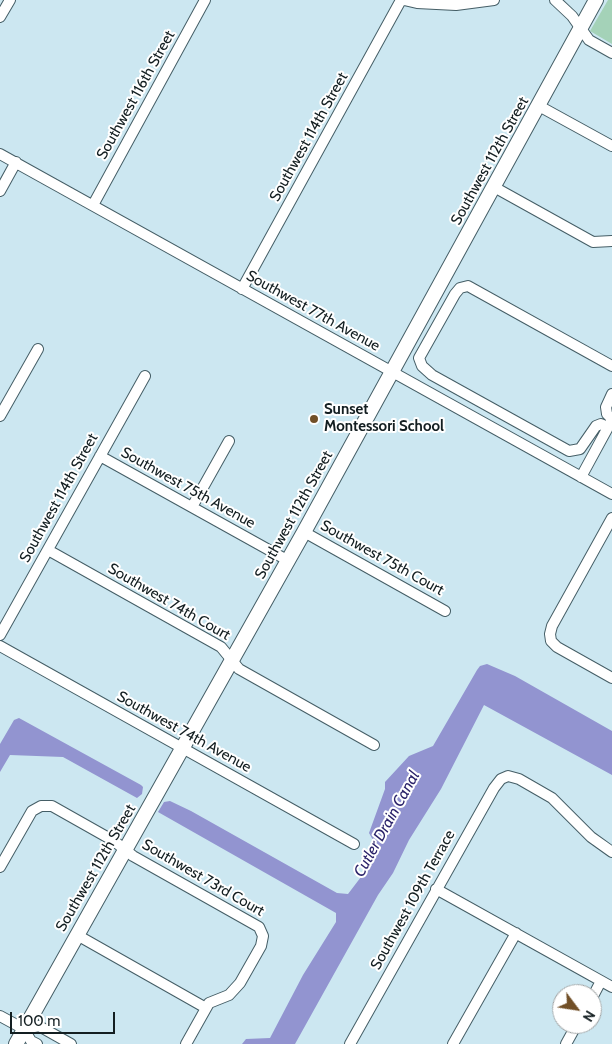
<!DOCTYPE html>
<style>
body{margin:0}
#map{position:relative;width:612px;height:1044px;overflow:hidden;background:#cce7f1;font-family:Cabin,sans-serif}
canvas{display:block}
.north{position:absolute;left:552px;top:984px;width:50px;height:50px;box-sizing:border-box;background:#fff;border:1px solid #a1a5a6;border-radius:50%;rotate:121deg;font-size:14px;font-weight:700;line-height:20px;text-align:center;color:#131e21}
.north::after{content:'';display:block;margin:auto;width:18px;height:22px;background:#714f27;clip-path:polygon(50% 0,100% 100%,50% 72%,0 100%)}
.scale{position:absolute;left:10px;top:1012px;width:105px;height:22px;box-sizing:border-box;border:2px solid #131e21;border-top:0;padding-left:6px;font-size:15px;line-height:18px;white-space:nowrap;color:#131e21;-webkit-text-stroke:4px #fff;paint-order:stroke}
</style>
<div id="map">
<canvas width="612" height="1044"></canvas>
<div class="north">N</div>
<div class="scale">100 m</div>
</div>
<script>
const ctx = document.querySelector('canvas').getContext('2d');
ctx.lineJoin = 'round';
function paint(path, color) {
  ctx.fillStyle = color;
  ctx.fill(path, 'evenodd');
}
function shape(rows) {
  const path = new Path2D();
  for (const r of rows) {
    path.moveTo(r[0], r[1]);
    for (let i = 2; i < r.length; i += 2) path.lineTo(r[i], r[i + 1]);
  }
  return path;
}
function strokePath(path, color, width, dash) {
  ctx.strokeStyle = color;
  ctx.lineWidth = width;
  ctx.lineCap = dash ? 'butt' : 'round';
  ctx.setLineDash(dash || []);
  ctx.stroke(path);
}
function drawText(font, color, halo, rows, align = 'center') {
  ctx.font = font + ' Cabin,sans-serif';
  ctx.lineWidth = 4;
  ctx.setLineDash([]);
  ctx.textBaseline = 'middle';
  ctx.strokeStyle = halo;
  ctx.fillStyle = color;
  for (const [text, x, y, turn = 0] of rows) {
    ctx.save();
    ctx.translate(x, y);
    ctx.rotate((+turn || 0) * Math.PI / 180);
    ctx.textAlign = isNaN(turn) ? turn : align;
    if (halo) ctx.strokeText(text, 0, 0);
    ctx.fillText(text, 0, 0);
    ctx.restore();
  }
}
paint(shape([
 [608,0,612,0,612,44,590,31]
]), '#a4d2b8');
paint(shape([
 [487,664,515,676,612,731,612,775,484,705,441,789,409,840,393,873,378,895,295,1044,242,1044,246,1039,270,1038,303,975,336,922,336,913,158,812,164,802,170,801,191,811,337,893,348,894,364,873,373,856,373,840,369,833,385,789,385,782,409,756,433,746,477,670,480,666],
 [19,718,141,785,143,787,142,794,137,798,63,757,10,755,0,772,0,744,14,720]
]), '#9294d0');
const minor = shape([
 [404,0,417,3,456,5,494,0],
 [555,0,572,16,589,40,612,53],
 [0,17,10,0],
 [539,106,612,146],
 [0,154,612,494],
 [494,187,593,242,612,241],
 [0,191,16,162],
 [93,205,205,0],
 [242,289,401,0],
 [612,394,606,407,607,414,612,419],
 [0,416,38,349],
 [608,427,601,424,596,426,580,449,569,451,432,375,422,366,419,358,455,294,460,288,468,286,612,366],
 [100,456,287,560],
 [581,477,612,420],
 [192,507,229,441],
 [612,518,552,626,550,634,551,641,557,647,612,678],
 [304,532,445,611],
 [48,550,221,647,239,669,374,745],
 [0,635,145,376],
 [0,646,354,844],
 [0,867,32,811,41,806,52,806,114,841,133,856,259,927,263,936,261,946,240,983,229,995,209,1003,186,1044],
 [436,889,612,987],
 [77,935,206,1008],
 [592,998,601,981],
 [0,1016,24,1029,31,1041,37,1044],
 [24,1029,39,1026,71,1044],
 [350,1044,494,788,501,779,508,776,519,779,552,798,591,837,612,852],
 [453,1044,516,933],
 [566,1044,577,1024]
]);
const major = shape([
 [16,1044,304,532,596,0]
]);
strokePath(minor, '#455e66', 12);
strokePath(major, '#455e66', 16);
strokePath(minor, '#fff', 10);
strokePath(major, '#fff', 14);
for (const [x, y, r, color] of [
 [314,419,5,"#714f27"]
]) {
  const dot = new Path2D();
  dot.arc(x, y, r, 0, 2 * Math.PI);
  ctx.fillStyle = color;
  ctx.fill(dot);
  strokePath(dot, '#fff', 2);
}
drawText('15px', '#131e21', '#fff', [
 ["Southwest 116th Street",136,95,-61],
 ["Southwest 114th Street",309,137,-61],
 ["Southwest 112th Street",490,161,-61],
 ["Southwest 77th Avenue",313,311,29],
 ["Southwest 75th Avenue",188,488,29],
 ["Southwest 114th Street",59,498,-61],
 ["Southwest 112th Street",294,515,-61],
 ["Southwest 75th Court",382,558,29],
 ["Southwest 74th Court",169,602,30],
 ["Southwest 74th Avenue",184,732,29],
 ["Southwest 112th Street",96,868,-60],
 ["Southwest 73rd Court",203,878,30],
 ["Southwest 109th Terrace",413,900,-61]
]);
drawText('bold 15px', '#131e21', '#fff', [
 ["Sunset",324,410],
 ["Montessori School",324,427]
], 'left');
drawText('italic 16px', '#2b236a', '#fff', [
 ["Cutler Drain Canal",387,824,-61]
]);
</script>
